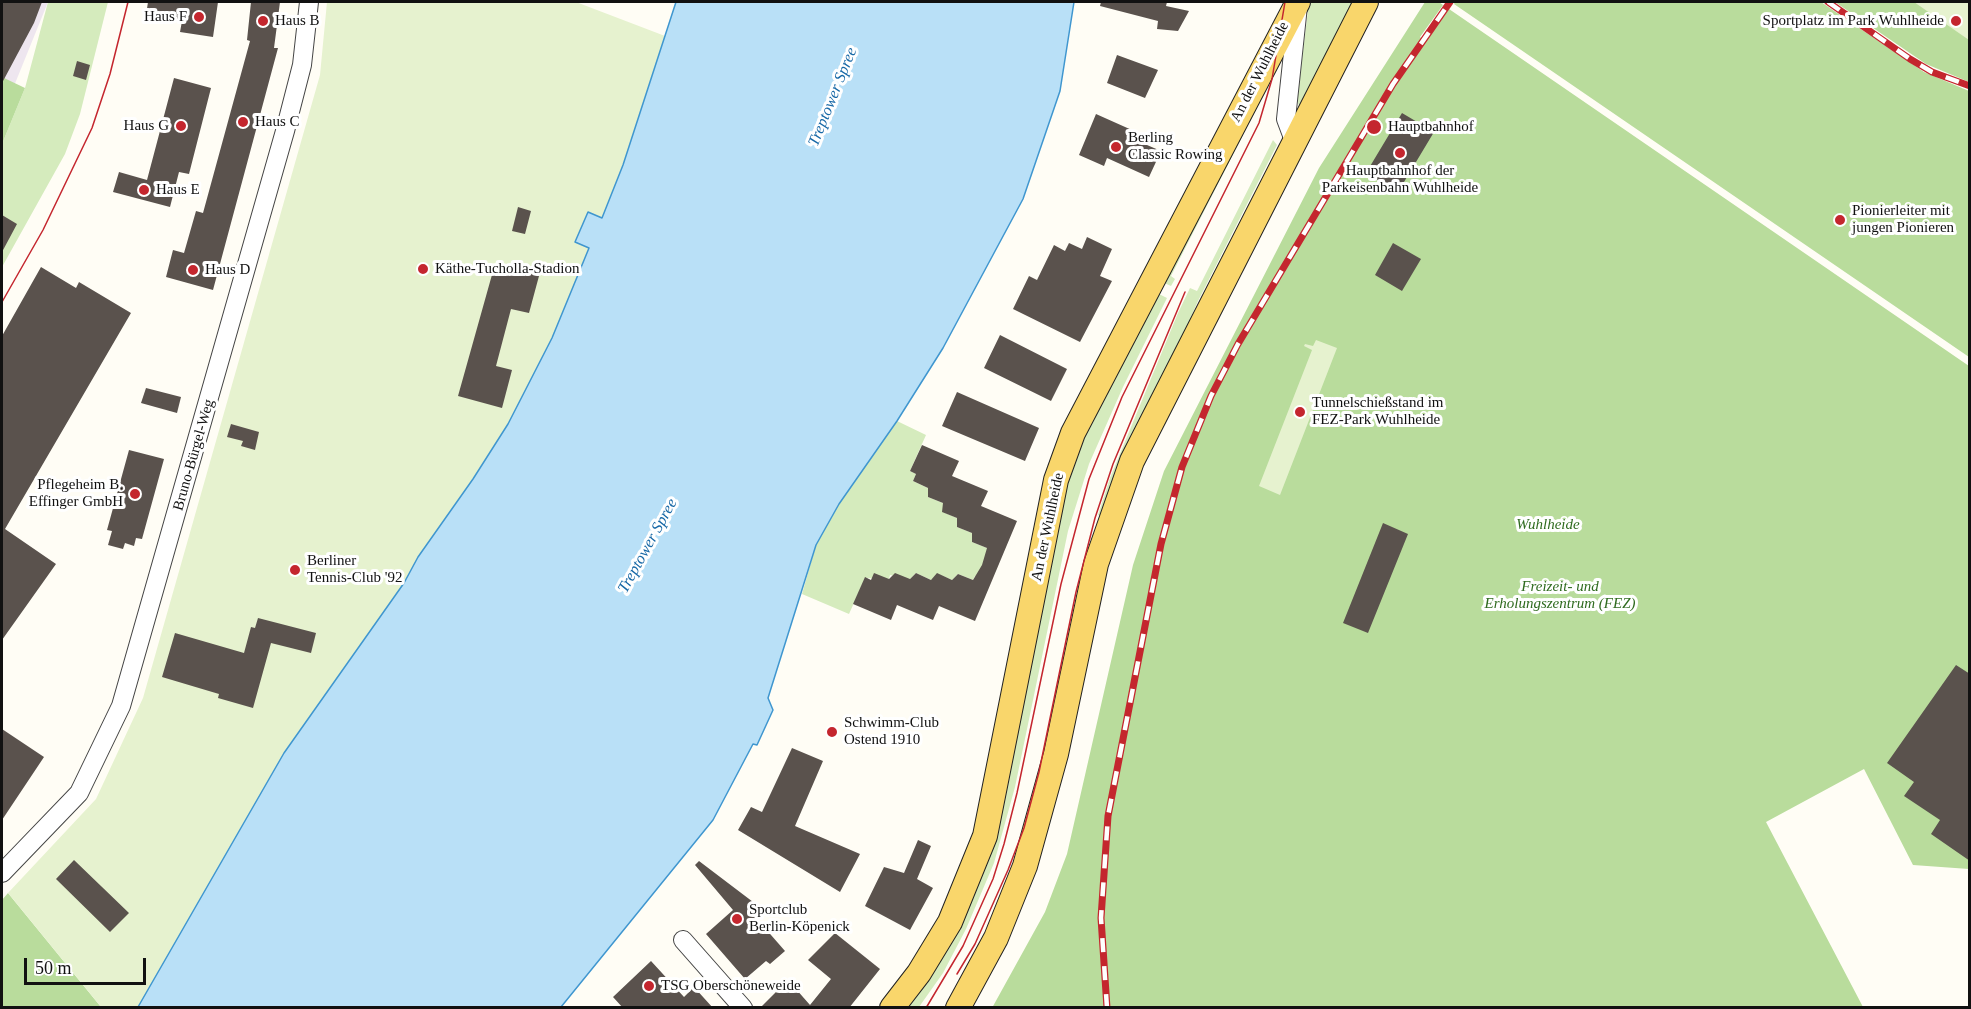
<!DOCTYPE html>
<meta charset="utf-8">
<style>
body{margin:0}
#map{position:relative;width:1971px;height:1009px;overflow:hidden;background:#fffdf5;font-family:Georgia,serif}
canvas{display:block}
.frame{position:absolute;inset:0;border:3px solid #111;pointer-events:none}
.scale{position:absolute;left:24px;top:958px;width:122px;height:27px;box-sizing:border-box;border:3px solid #111;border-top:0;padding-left:8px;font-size:18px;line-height:21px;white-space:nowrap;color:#111;-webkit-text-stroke:4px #fff;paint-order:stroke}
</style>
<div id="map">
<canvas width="1971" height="1009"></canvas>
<div class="frame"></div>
<div class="scale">50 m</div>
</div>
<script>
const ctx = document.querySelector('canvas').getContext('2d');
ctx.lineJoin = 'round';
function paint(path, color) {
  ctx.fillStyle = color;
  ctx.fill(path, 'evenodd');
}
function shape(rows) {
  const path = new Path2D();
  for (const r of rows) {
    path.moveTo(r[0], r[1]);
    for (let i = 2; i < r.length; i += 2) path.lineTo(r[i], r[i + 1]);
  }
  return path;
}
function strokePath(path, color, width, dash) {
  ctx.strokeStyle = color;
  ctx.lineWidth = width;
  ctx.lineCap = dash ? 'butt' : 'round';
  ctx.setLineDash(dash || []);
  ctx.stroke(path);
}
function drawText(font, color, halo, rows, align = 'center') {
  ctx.font = font + ' Georgia,serif';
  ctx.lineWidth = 6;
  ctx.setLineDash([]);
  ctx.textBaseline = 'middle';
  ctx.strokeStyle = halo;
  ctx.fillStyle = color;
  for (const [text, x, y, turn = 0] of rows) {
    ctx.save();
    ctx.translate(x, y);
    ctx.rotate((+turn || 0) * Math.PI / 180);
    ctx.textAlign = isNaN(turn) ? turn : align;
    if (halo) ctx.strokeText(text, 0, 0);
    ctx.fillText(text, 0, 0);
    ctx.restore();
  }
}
paint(shape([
 [2,2,48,2,14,86,2,79]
]), '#eee6ef');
paint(shape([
 [48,2,108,2,80,114,65,154,2,267,2,144,25,88],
 [1309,2,1356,2,1299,106,1297,101],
 [1241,133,1243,135,1171,276,1175,279,1171,286,1162,282],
 [1273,140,1277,145,1198,301,1103,517,1098,515,1110,478,1178,313,1190,288,1197,291],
 [1157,293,1167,298,1123,387,1089,464,1068,531,1015,787,994,863,966,929,943,973,919,1007,904,1008,944,952,1064,487,1080,439],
 [897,421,926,435,910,471,916,474,913,481,928,488,928,497,943,503,943,512,957,518,957,527,972,533,972,542,987,548,987,557,999,563,992,579,975,576,973,580,958,574,952,580,938,574,931,580,916,573,910,579,890,575,889,579,865,578,849,614,802,594,816,545,839,504]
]), '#d5ebbd');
paint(shape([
 [1425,2,1439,2,1443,5,1420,37,1425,42,1449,9,1969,366,1969,869,1913,865,1864,769,1766,822,1863,1007,992,1008,1045,912,1067,854,1133,565,1164,471,1319,168],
 [1455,2,1821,2,1924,72,1969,91,1969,357,1454,4],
 [1835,2,1969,2,1969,82,1926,64],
 [2,77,25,88,2,144],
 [8,893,101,1007,2,1007,2,900]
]), '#b9dc9c');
paint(shape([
 [327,2,576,2,665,36,623,165,602,218,588,212,575,242,589,248,552,338,508,424,473,479,418,557,404,583,284,753,138,1007,101,1007,8,893,96,799,143,698,320,75],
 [1914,2,1969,2,1969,40],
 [1316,340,1337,348,1280,495,1259,486,1312,350,1304,346,1305,344,1313,346]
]), '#e6f2cf');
const water = shape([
 [676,2,1074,2,1060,91,1023,199,943,348,897,421,839,504,816,545,768,698,773,710,757,745,753,744,713,820,561,1007,138,1007,284,753,404,583,418,557,473,479,508,424,552,338,589,248,575,242,588,212,602,218,623,165,676,2]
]);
paint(water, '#b9e0f7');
strokePath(water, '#3f96cf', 1.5);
paint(shape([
 [2,2,42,2,34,23,2,83],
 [148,2,218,2,213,37,180,32,182,21,146,15],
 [251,2,280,2,274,48,278,48,213,290,166,277,173,250,184,253,196,211,203,213,250,41,247,40],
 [1101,2,1167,2,1166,6,1189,11,1178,31,1157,29,1158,21,1100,6],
 [1117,55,1158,70,1145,98,1107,83],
 [77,61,90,65,86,80,73,76],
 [174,78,211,88,189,174,179,172,170,207,113,192,119,172,147,180],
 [1402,113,1434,132,1398,192,1366,173],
 [1096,114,1143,135,1140,142,1161,151,1149,177,1107,158,1104,166,1079,155],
 [518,207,531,211,525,234,512,231],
 [2,215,17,224,2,252],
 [1087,237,1112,249,1100,276,1112,281,1080,342,1013,309,1029,276,1037,280,1054,245,1065,251,1069,243,1082,249],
 [1393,243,1421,259,1402,291,1375,275],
 [495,264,539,276,529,313,511,309,496,366,512,370,502,408,458,396],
 [41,267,76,288,79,282,131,313,5,529,56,564,2,640,2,336],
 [1000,335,1067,369,1051,401,984,368],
 [146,388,181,397,177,413,141,403],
 [957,392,1039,428,1025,461,942,426],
 [231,424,259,432,255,450,241,446,243,441,227,437],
 [922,445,959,461,952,476,988,491,981,506,1017,521,975,621,939,606,933,620,897,605,891,620,853,604,865,577,871,580,874,573,889,579,895,573,910,579,916,573,931,580,937,573,952,580,958,574,973,580,982,565,987,548,972,542,972,533,957,527,957,518,942,512,943,503,928,497,928,488,913,481,916,474,910,471],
 [129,450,164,459,142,539,136,538,134,546,125,543,123,549,108,545,112,531,107,530],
 [1383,523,1408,534,1368,633,1343,623],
 [258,618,316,633,311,653,271,643,253,708,218,698,219,694,162,677,175,633,244,653,251,627,255,628],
 [1956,665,1970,674,1970,861,1931,834,1940,820,1904,796,1914,782,1887,763],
 [2,729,44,757,2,820],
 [792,748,823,761,795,826,860,854,840,892,738,830,751,807,762,812],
 [918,840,931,846,917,879,933,888,910,930,865,906,884,867,904,873],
 [74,860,129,913,110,932,56,879],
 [699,861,757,905,750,911,785,951,770,964,766,961,745,979,706,934,733,910,695,865],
 [835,933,880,969,849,1008,760,1008,788,980,810,1005,831,979,808,960],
 [651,961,684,997,694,987,713,1008,623,1008,613,997]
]), '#5a524d');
const minor = shape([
 [1295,143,1286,119,1298,6],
 [2,873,79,793,121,706,285,131,302,65,309,2],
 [683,940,743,1008]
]);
const major = shape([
 [892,1008,919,973,950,922,985,836,1056,480,1073,433,1298,2],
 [958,1008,996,938,1025,866,1056,754,1096,564,1132,461,1366,2]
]);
strokePath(minor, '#444', 20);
strokePath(major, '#222', 26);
strokePath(minor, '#fff', 18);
strokePath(major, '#f9d66b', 24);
strokePath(shape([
 [2,302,43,230,92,128,110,74,128,2],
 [957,974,975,944,1008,870,1024,828,1039,772,1076,592,1095,518,1113,464,1185,292],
 [926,1008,963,946,993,879,1004,844,1017,793,1061,584,1089,479,1122,397,1259,123,1272,79,1285,2]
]), '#c4262e', 1.5);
const rail = shape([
 [1828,2,1910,59,1932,72,1970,86],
 [1107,1008,1101,918,1108,816,1161,544,1182,467,1211,396,1238,344,1393,84,1450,2]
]);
strokePath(rail, '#c4262e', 7);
strokePath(rail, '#fff', 4.5, [14]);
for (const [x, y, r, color] of [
 [199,17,6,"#c4262e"],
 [263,21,6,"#c4262e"],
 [1956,21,6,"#c4262e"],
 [243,122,6,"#c4262e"],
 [181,126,6,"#c4262e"],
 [1374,127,8,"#c4262e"],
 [1116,147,6,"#c4262e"],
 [1400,153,6,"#c4262e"],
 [144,190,6,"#c4262e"],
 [1840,220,6,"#c4262e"],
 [423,269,6,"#c4262e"],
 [193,270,6,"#c4262e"],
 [1300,412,6,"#c4262e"],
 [135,494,6,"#c4262e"],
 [295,570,6,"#c4262e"],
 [832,732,6,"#c4262e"],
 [737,919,6,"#c4262e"],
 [649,986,6,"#c4262e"]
]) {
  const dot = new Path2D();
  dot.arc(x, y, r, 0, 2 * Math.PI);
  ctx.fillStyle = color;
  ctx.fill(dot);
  strokePath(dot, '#fff', 2);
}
drawText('15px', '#111', '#fff', [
 ["Haus F",187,17,"right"],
 ["Haus B",275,21],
 ["Sportplatz im Park Wuhlheide",1944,21,"right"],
 ["Haus C",255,122],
 ["Haus G",169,126,"right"],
 ["Hauptbahnhof",1388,127],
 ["Berling",1128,138],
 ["Classic Rowing",1128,155],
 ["Hauptbahnhof der",1400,171,"center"],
 ["Parkeisenbahn Wuhlheide",1400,188,"center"],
 ["Haus E",156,190],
 ["Pionierleiter mit",1852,211],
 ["jungen Pionieren",1852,228],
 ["Käthe-Tucholla-Stadion",435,269],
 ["Haus D",205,270],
 ["Tunnelschießstand im",1312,403],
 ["FEZ-Park Wuhlheide",1312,420],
 ["Pflegeheim B.",123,485,"right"],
 ["Effinger GmbH",123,502,"right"],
 ["Berliner",307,561],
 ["Tennis-Club '92",307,578],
 ["Schwimm-Club",844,723],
 ["Ostend 1910",844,740],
 ["Sportclub",749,910],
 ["Berlin-Köpenick",749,927],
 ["TSG Oberschöneweide",661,986]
], 'left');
drawText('15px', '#111', '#fff', [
 ["An der Wuhlheide",1260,72,-63],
 ["Bruno-Bürgel-Weg",194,455,-74],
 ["An der Wuhlheide",1048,527,-78]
]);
drawText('italic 15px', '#2f6b1f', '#fff', [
 ["Wuhlheide",1548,525],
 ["Freizeit- und",1560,587],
 ["Erholungszentrum (FEZ)",1560,604]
]);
drawText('italic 16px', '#1768a6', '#fff', [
 ["Treptower Spree",833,97,-68],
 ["Treptower Spree",648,546,-61]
]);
</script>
